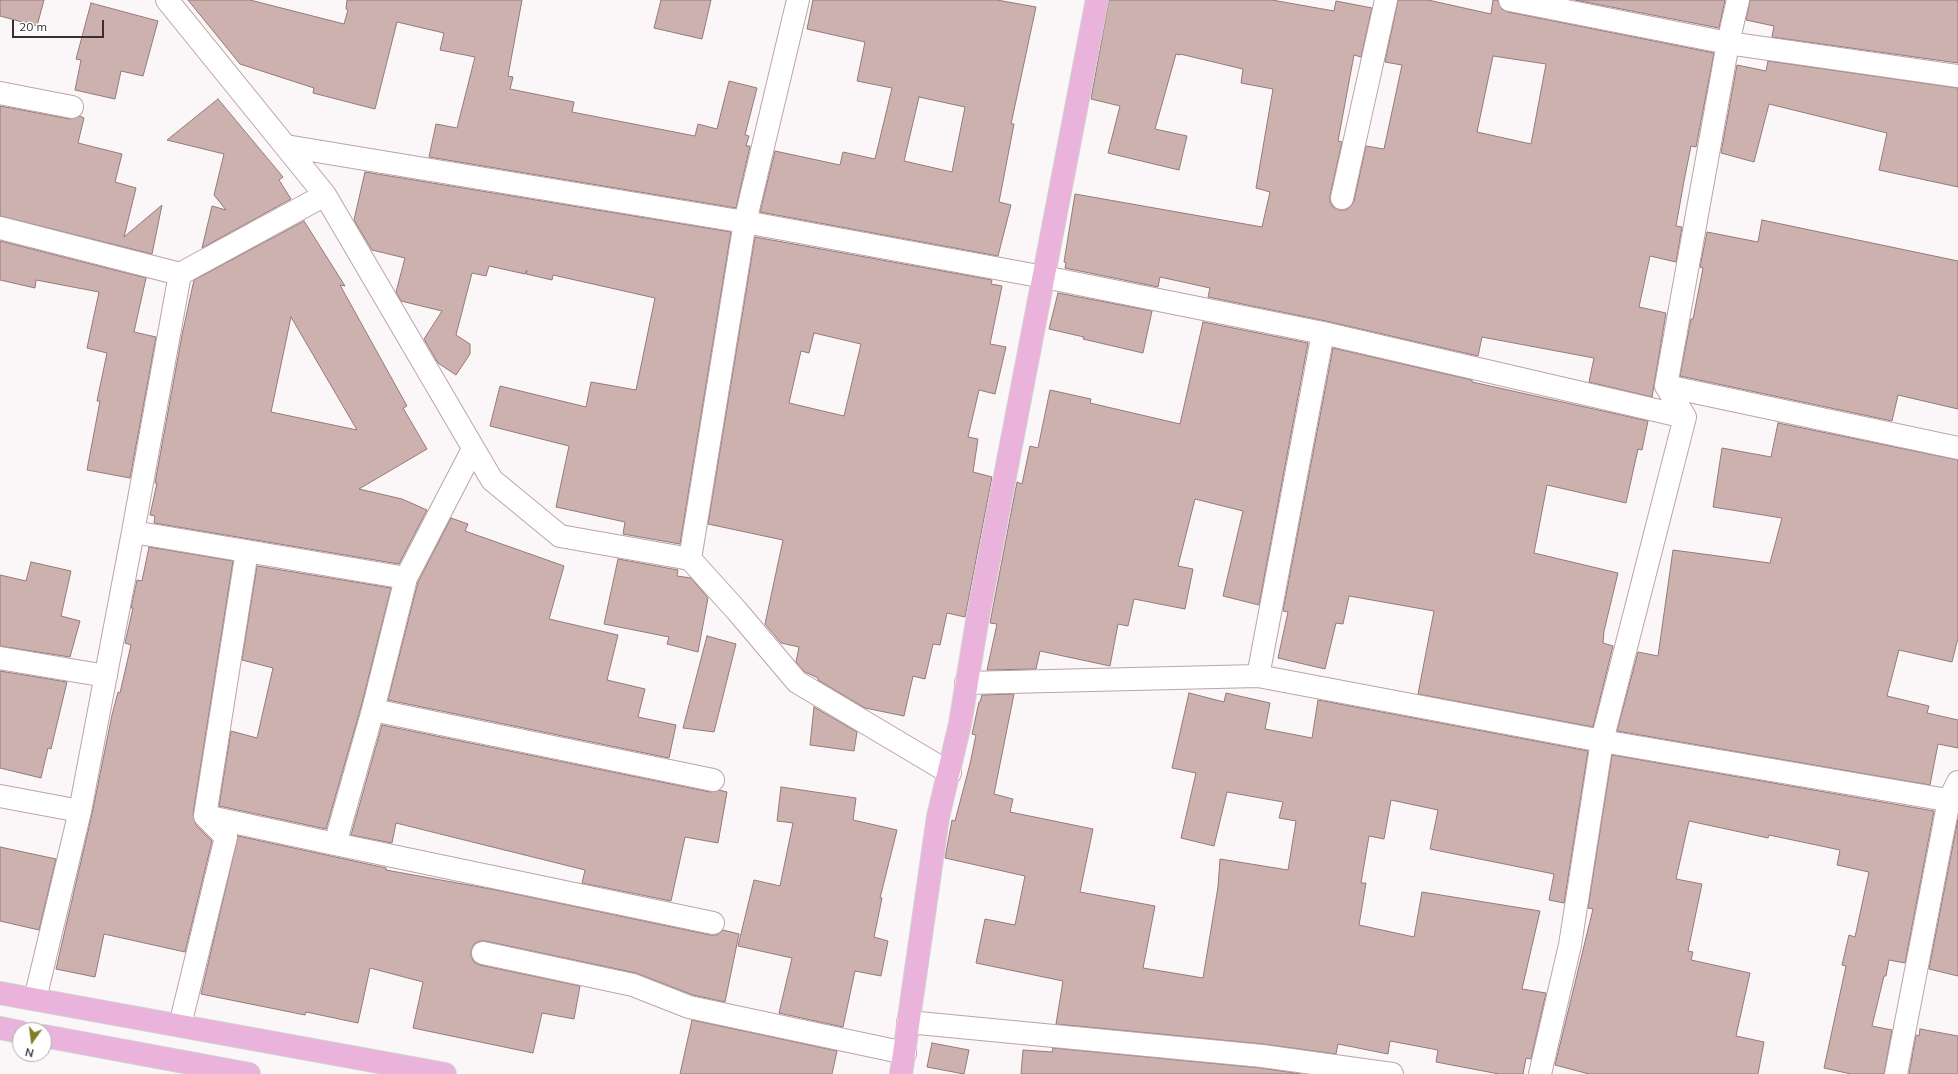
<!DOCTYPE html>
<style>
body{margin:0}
#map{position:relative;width:1958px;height:1074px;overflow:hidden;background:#fbf6f7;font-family:Mulish,sans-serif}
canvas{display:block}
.north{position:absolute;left:12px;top:1022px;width:40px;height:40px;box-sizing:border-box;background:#fff;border:1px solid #b0abad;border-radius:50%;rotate:194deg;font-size:11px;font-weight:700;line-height:16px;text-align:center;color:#392e31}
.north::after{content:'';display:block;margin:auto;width:14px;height:18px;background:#7f7e26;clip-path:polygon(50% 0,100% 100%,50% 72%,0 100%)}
.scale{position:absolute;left:12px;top:20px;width:92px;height:18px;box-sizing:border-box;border:2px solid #392e31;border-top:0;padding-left:5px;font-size:12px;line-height:14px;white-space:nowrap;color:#392e31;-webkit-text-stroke:3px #fff;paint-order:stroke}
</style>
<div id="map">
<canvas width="1958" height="1074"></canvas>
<div class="north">N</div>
<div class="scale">20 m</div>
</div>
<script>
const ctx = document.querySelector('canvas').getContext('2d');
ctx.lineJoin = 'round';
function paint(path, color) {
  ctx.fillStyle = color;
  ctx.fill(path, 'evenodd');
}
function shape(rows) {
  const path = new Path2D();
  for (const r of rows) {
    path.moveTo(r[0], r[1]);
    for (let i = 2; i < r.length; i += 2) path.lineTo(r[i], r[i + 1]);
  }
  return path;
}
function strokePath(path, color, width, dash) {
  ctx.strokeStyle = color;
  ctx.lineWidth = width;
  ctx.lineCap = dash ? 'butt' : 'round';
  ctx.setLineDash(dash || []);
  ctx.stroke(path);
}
const building = shape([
 [0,0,44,0,37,26,0,16,0,0],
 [188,0,250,0,344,24,348,10,346,9,347,0,522,0,508,76,513,77,510,89,574,102,572,112,695,136,698,124,717,129,729,81,757,88,745,135,749,136,746,146,750,146,736,208,429,157,436,124,457,128,475,57,440,50,444,33,397,22,375,109,313,93,314,88,240,64,188,0],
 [661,0,711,0,702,39,654,28,661,0],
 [813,0,997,0,1036,7,1011,124,1014,124,999,202,1011,205,998,256,760,212,775,151,840,165,843,152,875,159,892,88,857,81,865,42,807,29,813,0],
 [919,97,965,107,952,172,904,161,919,97],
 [1109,0,1272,0,1334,11,1336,1,1372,8,1361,57,1354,55,1338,141,1342,142,1330,196,1330,202,1333,207,1340,210,1346,210,1351,206,1354,201,1366,146,1384,149,1402,65,1385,62,1398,0,1428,0,1491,14,1493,0,1498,0,1502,9,1508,12,1714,53,1696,147,1691,146,1684,181,1676,226,1682,227,1676,262,1650,256,1639,307,1666,313,1652,397,1589,382,1594,358,1482,337,1478,356,1326,321,1208,297,1210,288,1160,277,1158,287,1065,268,1066,263,1064,262,1075,194,1262,227,1270,192,1256,188,1273,89,1241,83,1243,69,1180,54,1180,55,1176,54,1155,129,1187,136,1179,170,1108,153,1120,106,1091,99,1109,0],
 [1493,56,1546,64,1531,144,1477,132,1493,56],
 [1575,0,1725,0,1719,28,1575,0],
 [1750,0,1958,0,1958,63,1772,37,1774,26,1746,20,1750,0],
 [91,3,158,21,143,76,121,71,115,99,75,90,81,60,76,59,91,3],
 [1768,61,1958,88,1958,187,1879,170,1887,133,1769,104,1754,162,1721,153,1737,65,1766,71,1768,61],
 [218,99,283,177,279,180,291,199,202,248,212,206,226,210,214,195,224,154,167,140,218,99],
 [0,106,70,119,80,116,84,118,78,143,122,154,115,182,136,188,124,237,162,205,152,254,0,216,0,106],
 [365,172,731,232,680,544,623,534,625,522,556,507,569,446,490,426,500,386,586,407,591,382,636,390,655,298,553,275,552,280,526,274,527,270,525,274,489,266,486,276,472,273,456,335,470,344,470,354,456,375,438,363,424,339,442,311,401,301,396,292,405,258,372,250,354,220,365,172],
 [1762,220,1958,261,1958,409,1898,395,1892,421,1680,376,1691,319,1693,319,1703,268,1700,267,1707,232,1758,242,1762,220],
 [304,221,345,286,340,285,407,406,403,408,427,449,359,489,402,499,427,510,399,564,154,523,155,516,150,515,157,483,155,483,182,335,194,280,304,221],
 [291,317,357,430,271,412,291,317],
 [755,237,992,280,991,284,1002,286,990,344,1006,347,995,394,979,390,968,437,978,439,973,472,992,477,965,617,947,613,940,645,933,644,925,679,913,676,904,716,865,708,818,680,818,678,805,672,796,662,799,647,781,643,765,624,783,540,708,524,755,237],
 [814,333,861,344,844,416,789,403,801,351,809,353,814,333],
 [0,241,146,278,134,332,156,337,130,478,87,470,100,401,97,401,107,353,87,348,99,292,36,280,35,288,0,280,0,241],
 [1058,293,1152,311,1143,353,1083,339,1084,337,1049,329,1058,293],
 [1203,322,1308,343,1259,605,1223,596,1243,511,1195,499,1178,566,1193,569,1185,609,1134,599,1128,626,1118,624,1110,666,1040,651,1036,669,987,670,997,624,990,623,1017,482,1022,484,1030,446,1038,448,1050,390,1091,399,1090,403,1180,424,1203,322],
 [1333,348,1472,380,1472,382,1648,421,1642,450,1638,449,1626,503,1547,485,1534,553,1618,573,1604,631,1603,643,1613,646,1593,727,1418,694,1434,611,1349,596,1343,624,1336,623,1325,669,1278,658,1288,612,1283,611,1333,348],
 [1778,423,1958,460,1958,638,1952,662,1899,650,1887,696,1929,706,1927,713,1958,720,1958,748,1938,744,1930,785,1617,731,1638,652,1658,656,1673,550,1770,563,1782,518,1713,507,1722,448,1771,457,1778,423],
 [451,518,468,524,465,531,564,566,549,619,618,635,607,680,645,689,638,717,676,725,669,758,388,700,418,582,451,518],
 [149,547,233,561,193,814,196,825,212,841,185,952,104,934,95,977,56,969,92,814,112,715,118,692,120,693,131,645,125,643,133,608,131,608,137,580,142,581,149,547],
 [618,559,678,570,677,576,691,578,708,598,698,652,667,644,669,637,604,624,618,559],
 [31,562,71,571,61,616,80,621,70,657,0,646,0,575,26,581,31,562],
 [257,566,391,588,361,707,326,829,219,806,231,731,257,738,273,668,242,660,257,566],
 [707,636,736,644,714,732,683,728,707,636],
 [0,671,67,682,51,749,48,748,41,778,0,768,0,671],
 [1189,693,1224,702,1226,693,1270,703,1265,729,1312,738,1318,700,1588,751,1564,903,1549,900,1554,874,1430,849,1438,810,1391,800,1384,839,1369,836,1361,883,1366,883,1359,925,1414,937,1422,892,1540,911,1522,989,1546,993,1531,1059,1526,1058,1523,1074,1499,1074,1436,1062,1438,1050,1390,1041,1388,1054,1338,1044,1336,1054,1263,1044,1056,1024,1063,981,976,963,985,919,1015,925,1025,876,945,858,952,820,955,821,970,764,976,735,972,734,979,702,980,702,982,695,1014,694,994,794,1013,799,1010,812,1093,829,1080,892,1155,906,1143,968,1203,978,1218,887,1220,859,1288,870,1296,821,1279,818,1283,802,1227,792,1214,846,1181,838,1196,773,1172,768,1189,693],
 [814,707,857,732,854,751,810,745,814,707],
 [382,725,710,792,719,790,727,792,718,843,685,837,671,901,582,883,585,870,396,823,392,843,351,835,382,725],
 [1612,755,1934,811,1905,963,1889,960,1886,976,1884,976,1872,1026,1892,1030,1884,1074,1851,1074,1824,1068,1846,966,1842,965,1849,935,1855,937,1869,872,1837,865,1840,850,1769,835,1768,838,1689,821,1676,879,1702,884,1688,951,1693,952,1691,960,1750,973,1736,1036,1764,1042,1758,1074,1589,1074,1555,1065,1593,909,1588,908,1612,755],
 [781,787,856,798,853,820,897,830,880,898,882,898,874,937,888,941,881,976,855,971,843,1027,779,1013,792,958,738,946,754,880,780,886,793,823,777,821,781,787],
 [1958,819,1958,976,1929,969,1958,819],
 [238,836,386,868,386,870,496,890,710,935,717,935,723,930,739,934,725,1002,693,995,636,973,485,941,480,941,474,944,471,951,471,956,474,962,480,965,580,986,574,1019,542,1013,533,1053,413,1028,423,982,370,968,358,1023,306,1012,305,1015,201,994,238,836],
 [0,847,56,859,39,930,0,921,0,847],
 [692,1020,837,1051,832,1074,680,1074,692,1020],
 [1920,1029,1958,1036,1958,1074,1909,1074,1916,1035,1919,1036,1920,1029],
 [932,1043,969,1050,964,1074,927,1067,932,1043],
 [1053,1048,1261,1068,1301,1074,1021,1074,1023,1050,1052,1052,1053,1048]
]);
paint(building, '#ccb1af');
strokePath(building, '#947a79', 1);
const minor = shape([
 [167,0,325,195,492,480,560,536,690,559],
 [798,0,745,222,690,559,737,611,797,682,950,773],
 [1510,0,1728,43,1958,76],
 [0,93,72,107],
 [286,146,745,222,1044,277,1323,333],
 [325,195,180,274,133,532,406,578,473,449],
 [1342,198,1386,0],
 [0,228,180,274],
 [1666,386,1958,448],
 [1685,417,1323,333,1258,676,1602,741,1958,802],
 [0,658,106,676],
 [966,683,1258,676],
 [373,710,713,780],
 [0,796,80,811],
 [205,816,335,844,373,710,406,578],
 [335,844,713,923],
 [483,953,633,985,689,1007,905,1053],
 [35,999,80,811,133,532],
 [908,1022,1262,1056,1392,1074],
 [180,1025,226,837,205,816,247,551],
 [1540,1074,1570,945,1602,741,1685,417,1666,386,1728,43,1738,0],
 [1896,1074,1949,800,1958,782]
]);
const major = shape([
 [0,993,445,1074],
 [0,1028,20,1032],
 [44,1036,249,1074],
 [901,1074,938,817,960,724,978,616,1097,0]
]);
strokePath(minor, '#bda3aa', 24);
strokePath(major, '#d3d1d2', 24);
strokePath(minor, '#fff', 22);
strokePath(major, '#e9b3db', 22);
</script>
